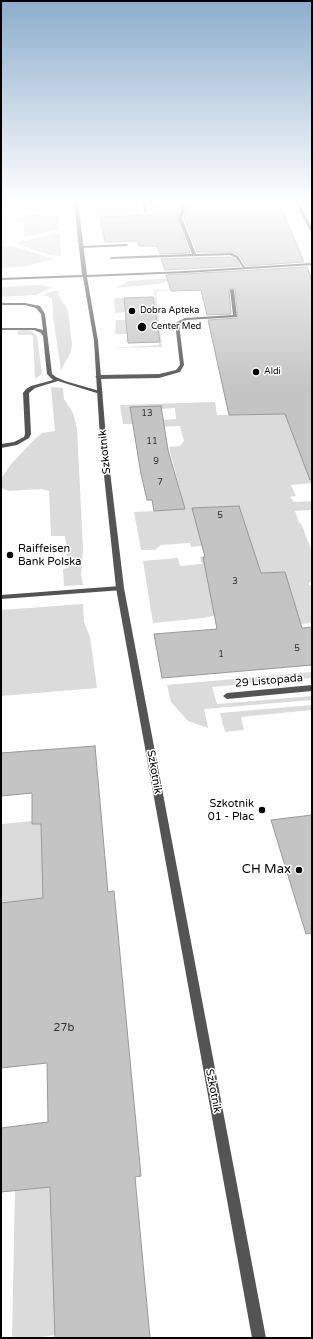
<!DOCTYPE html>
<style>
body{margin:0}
#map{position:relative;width:313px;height:1339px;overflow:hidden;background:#fff;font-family:"Varela Round",sans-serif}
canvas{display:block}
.frame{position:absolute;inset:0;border:2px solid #000;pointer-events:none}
</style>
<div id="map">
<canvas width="313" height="1339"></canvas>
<div class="frame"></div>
</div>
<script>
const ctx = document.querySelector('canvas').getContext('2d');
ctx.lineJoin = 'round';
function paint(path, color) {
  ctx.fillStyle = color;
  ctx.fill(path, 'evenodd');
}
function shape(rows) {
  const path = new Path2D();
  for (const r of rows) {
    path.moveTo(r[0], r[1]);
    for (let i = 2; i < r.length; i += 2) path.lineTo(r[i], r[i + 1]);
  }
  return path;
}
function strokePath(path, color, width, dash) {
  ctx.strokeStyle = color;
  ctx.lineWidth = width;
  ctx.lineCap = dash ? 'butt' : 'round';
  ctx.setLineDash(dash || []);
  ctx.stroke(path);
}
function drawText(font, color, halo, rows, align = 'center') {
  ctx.font = font + ' "Varela Round",sans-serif';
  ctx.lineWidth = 3;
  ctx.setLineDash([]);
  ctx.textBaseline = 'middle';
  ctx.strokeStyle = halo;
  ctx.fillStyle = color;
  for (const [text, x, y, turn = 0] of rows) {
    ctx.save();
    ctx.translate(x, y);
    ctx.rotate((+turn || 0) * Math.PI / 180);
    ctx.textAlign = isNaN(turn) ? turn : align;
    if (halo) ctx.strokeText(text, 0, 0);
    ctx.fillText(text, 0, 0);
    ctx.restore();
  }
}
paint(shape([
 [121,202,136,202,142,216,95,217,93,203,121,204],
 [19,214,58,215,59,229,24,237,23,222,19,222],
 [55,234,60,234,61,256,54,256,19,245,19,242],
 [1,246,12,246,54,259,28,266,1,268],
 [167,278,168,281,166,282,158,284,115,288,129,281],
 [38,285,53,287,36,295,1,297,1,287],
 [193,289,156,291,162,347,114,348,159,345,159,342,160,342,153,297,155,297,154,290],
 [54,291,59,291,58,294,68,310,72,345,71,352,61,370,53,317,52,298,43,295],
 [114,298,124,298,125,312,115,313],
 [116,320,126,320,127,334,115,334],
 [23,330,32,331,37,336,42,374,37,378,35,378,33,337,31,335,18,335,18,331],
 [51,387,63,388,64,399,73,413,77,428,83,549,81,575,83,585,64,586,63,569,69,568,65,536,51,536,49,491,41,489,9,491,1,488,1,479,11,464,35,439,42,433,55,431],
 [215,402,217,415,307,414,312,483,291,485,296,496,290,497,294,502,312,501,312,510,295,511,299,522,302,525,312,552,312,580,308,584,312,586,312,623,275,626,225,613,204,618,153,623,143,561,178,558,180,566,202,564,200,557,252,554,241,512,232,512,230,506,195,508,226,544,191,547,190,543,161,545,155,550,141,550,134,512,172,510,171,504,153,504,152,500,182,498,169,447,180,446,184,441,180,426,132,428,134,426,164,424,163,420,176,419,175,408,161,409,160,406,130,407,133,424,123,424,120,405],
 [83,604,84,622,90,637,97,688,1,696,1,610],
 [312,672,312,678,212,687,217,704,312,696,312,700,204,709,208,728,188,721,171,702,167,685],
 [312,705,312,710,241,717,244,730,225,732,220,713],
 [32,821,33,824,41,824,43,898,1,903,1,824],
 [50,1187,55,1335,35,1338,12,1338,15,1191]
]), '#dbdbdb');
const building = shape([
 [151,202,178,202,179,211,177,219,190,253,160,254,157,246,139,246,137,241,105,242,100,217,154,215,151,202],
 [185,202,279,202,304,262,246,266,239,255,233,252,197,252,184,218,186,211,185,202],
 [230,257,235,259,240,266,165,270,161,259,230,257],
 [307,267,312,280,312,479,310,480,285,414,229,415,208,320,238,318,235,289,231,288,229,290,231,314,207,315,201,290,171,291,166,275,307,267],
 [153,297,160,342,128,343,124,298,153,297],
 [161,406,168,450,185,509,154,511,152,500,147,500,141,474,130,407,161,406],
 [239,506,261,573,285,572,302,628,312,627,312,665,162,678,154,634,217,629,203,557,205,557,192,508,239,506],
 [95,746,108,892,114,891,141,1176,135,1177,150,1338,55,1338,50,1187,1,1192,1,1128,48,1122,47,1063,1,1068,1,903,43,898,41,824,32,824,32,793,1,796,1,753,95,746],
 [312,815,312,933,306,934,271,820,312,815]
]);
paint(building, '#c4c4c4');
strokePath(building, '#989898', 1);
paint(shape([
 [142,202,146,202,147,213,144,212,142,202],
 [179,202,183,202,185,211,182,218,196,254,232,253,238,256,246,269,244,269,236,258,230,255,110,259,111,257,192,254,178,218,181,211,179,202],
 [127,244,128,246,82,248,80,247,82,246,127,244],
 [232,289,234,290,237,317,186,320,179,324,184,365,180,372,159,378,98,379,95,377,98,375,159,374,176,370,180,365,175,323,185,318,233,315,230,290,232,289],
 [1,303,25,303,40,306,45,314,52,374,56,377,65,381,103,392,100,394,58,381,35,388,29,393,31,434,29,438,17,445,1,448,1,444,14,442,24,437,25,434,23,393,26,389,31,386,53,380,47,374,43,336,41,333,34,330,1,330,1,328,35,328,43,330,41,314,36,308,25,305,1,305,1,303],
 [120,586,124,588,123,590,1,599,1,595,120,586]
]), '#545454');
paint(shape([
 [300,206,312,227,312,232,310,231,298,207,300,206],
 [312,685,312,691,227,699,223,696,227,693,312,685]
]), '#545454');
paint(shape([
 [74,202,78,202,87,275,185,271,312,263,312,265,185,273,87,277,98,341,106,438,124,588,266,1338,252,1338,116,588,100,438,94,341,83,277,1,280,1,278,82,275,74,202]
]), '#545454');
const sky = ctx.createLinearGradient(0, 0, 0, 390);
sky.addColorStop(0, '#8cadcc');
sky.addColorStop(0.52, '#fff');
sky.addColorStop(1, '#ffffff00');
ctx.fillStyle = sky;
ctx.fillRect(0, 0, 313, 390);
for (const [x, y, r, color] of [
 [132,311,4,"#000"],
 [142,327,5,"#000"],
 [256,372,4,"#000"],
 [10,555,4,"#000"],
 [262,810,4,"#000"],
 [299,870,4,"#000"]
]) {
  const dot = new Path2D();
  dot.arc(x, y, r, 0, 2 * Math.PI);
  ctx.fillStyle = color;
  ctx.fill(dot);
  strokePath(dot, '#fff', 1.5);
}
drawText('9px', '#000', '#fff', [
 ["Dobra Apteka",140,311],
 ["Center Med",151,327],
 ["Aldi",264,372]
], 'left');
drawText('9px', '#313131', null, [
 ["13",147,414],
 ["11",152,442],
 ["9",156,462],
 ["7",160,483],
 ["5",220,516],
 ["3",235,582],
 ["5",297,649],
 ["1",221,655]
]);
drawText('11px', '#000', '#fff', [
 ["Szkotnik",105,452,-96],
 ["29 Listopada",269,681,-5],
 ["Szkotnik",154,772,80],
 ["Szkotnik",213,1091,79]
]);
drawText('11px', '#000', '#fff', [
 ["Raiffeisen",18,549],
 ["Bank Polska",18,562],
 ["Szkotnik",254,804,"right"],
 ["01 - Plac",254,817,"right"]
], 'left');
drawText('11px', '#313131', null, [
 ["27b",64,1028]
]);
drawText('13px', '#000', '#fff', [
 ["CH Max",291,870]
], 'right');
</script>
